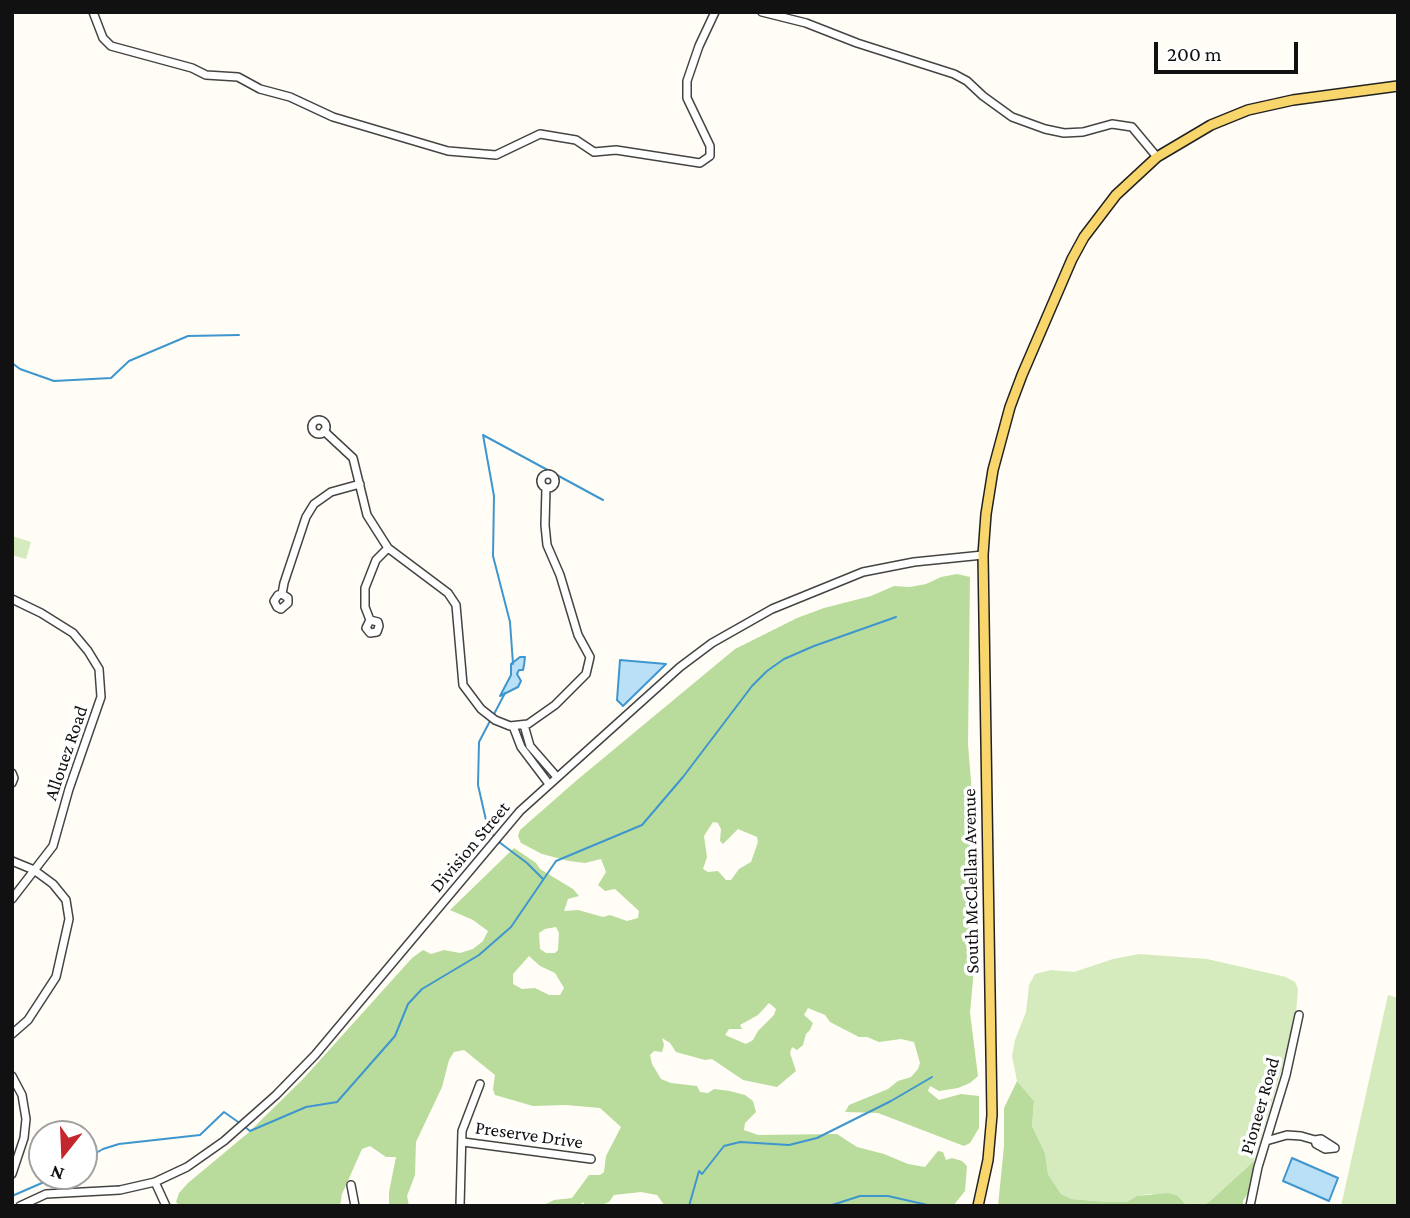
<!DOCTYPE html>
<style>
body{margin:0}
#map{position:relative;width:1410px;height:1218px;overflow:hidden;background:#fffdf5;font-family:"Crimson Pro",serif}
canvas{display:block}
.frame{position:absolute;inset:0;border:14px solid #111;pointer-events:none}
.north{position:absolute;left:28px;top:1120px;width:70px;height:70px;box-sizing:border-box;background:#fff;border:2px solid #a0a0a0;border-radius:50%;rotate:198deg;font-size:19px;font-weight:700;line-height:28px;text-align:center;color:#111}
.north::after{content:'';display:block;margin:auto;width:24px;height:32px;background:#c4262e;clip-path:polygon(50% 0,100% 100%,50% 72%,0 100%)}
.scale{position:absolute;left:1154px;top:42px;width:144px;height:32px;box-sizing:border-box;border:4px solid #111;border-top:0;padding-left:9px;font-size:21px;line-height:24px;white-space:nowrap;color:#111;-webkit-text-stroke:5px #fff;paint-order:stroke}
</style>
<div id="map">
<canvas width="1410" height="1218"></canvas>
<div class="frame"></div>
<div class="north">N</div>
<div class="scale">200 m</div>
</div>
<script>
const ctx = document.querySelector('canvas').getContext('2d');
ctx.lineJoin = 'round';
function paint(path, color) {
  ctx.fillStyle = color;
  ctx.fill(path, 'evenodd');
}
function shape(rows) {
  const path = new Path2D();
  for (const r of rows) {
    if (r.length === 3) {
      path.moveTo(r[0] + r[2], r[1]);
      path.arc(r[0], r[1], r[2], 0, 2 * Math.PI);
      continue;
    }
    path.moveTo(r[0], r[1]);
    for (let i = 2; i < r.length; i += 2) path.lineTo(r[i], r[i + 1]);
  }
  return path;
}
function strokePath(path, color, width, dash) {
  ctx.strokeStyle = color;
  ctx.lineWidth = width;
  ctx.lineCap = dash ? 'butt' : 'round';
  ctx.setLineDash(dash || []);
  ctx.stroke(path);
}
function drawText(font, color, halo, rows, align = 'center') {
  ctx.font = font + ' "Crimson Pro",serif';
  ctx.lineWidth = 7;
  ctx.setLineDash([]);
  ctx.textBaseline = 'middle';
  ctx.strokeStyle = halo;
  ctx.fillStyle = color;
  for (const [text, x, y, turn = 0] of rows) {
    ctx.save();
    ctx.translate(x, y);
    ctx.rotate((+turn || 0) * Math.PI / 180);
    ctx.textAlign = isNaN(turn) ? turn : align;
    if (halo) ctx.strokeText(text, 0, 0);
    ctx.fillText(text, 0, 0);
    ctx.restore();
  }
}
paint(shape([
 [12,536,31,542,26,559,12,555],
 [1139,954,1207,959,1286,977,1295,982,1298,989,1295,1025,1254,1161,1209,1202,1202,1206,1187,1206,1178,1196,1150,1194,1137,1196,1126,1202,1107,1202,1072,1199,1061,1194,1048,1174,1045,1153,1032,1126,1034,1101,1017,1081,1012,1056,1015,1040,1026,1012,1029,985,1035,974,1051,970,1074,972,1113,959],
 [1388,995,1398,998,1398,1206,1341,1206]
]), '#d5ebbd');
paint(shape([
 [957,574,970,577,968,744,972,794,970,813,973,828,969,851,972,896,970,931,975,957,970,1013,978,1076,970,1083,958,1088,939,1091,930,1086,928,1091,939,1100,961,1094,979,1096,979,1128,970,1143,964,1146,878,1113,845,1112,849,1105,888,1089,898,1081,911,1077,918,1069,920,1063,914,1042,901,1039,879,1042,867,1037,859,1037,830,1022,825,1015,808,1008,804,1015,813,1023,810,1030,806,1034,803,1045,797,1050,792,1047,790,1053,796,1071,777,1087,743,1080,712,1059,705,1060,676,1052,670,1043,662,1038,664,1045,662,1052,654,1051,650,1055,652,1064,661,1079,671,1083,697,1086,700,1092,708,1093,714,1089,730,1091,745,1095,753,1101,756,1112,745,1123,744,1130,758,1135,837,1134,857,1147,884,1154,908,1164,925,1167,938,1151,943,1152,946,1160,952,1158,962,1161,967,1166,965,1191,953,1206,665,1206,657,1195,641,1192,614,1195,609,1202,599,1206,586,1206,583,1202,579,1206,542,1206,554,1200,572,1198,589,1175,600,1175,604,1172,606,1156,621,1127,600,1108,566,1105,533,1106,495,1095,493,1089,495,1075,464,1050,454,1052,449,1060,442,1087,416,1142,415,1175,407,1196,409,1206,389,1206,389,1192,396,1157,386,1157,370,1146,362,1149,342,1194,340,1206,180,1206,176,1202,179,1193,188,1183,248,1133,303,1079,412,958,423,950,431,954,444,950,460,953,473,949,483,941,488,931,473,920,450,910,514,848,536,863,540,869,573,889,579,896,568,899,564,911,578,910,603,917,610,915,627,921,638,918,639,911,615,889,605,891,598,885,606,872,601,859,585,863,569,861,542,854,521,843,518,836,520,830,577,780,735,649,797,618,824,608,871,596,894,586,910,587,926,584,941,577],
 [713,822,718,823,721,829,720,841,723,844,738,829,757,837,758,842,751,862,739,869,731,880,726,880,718,871,708,872,703,869,707,857,704,836],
 [556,927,559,933,558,950,555,953,546,953,540,949,539,933,545,929],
 [529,956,540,966,555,973,564,988,560,995,549,995,535,988,522,989,513,984,513,974],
 [769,1003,776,1009,774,1015,758,1031,753,1040,746,1044,725,1035,729,1029,742,1029,740,1025,758,1015],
 [1017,1081,1034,1101,1032,1126,1045,1153,1048,1174,1061,1194,1072,1199,1107,1202,1126,1202,1137,1196,1168,1193,1178,1196,1187,1206,998,1206,1004,1146,1004,1108],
 [1254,1161,1252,1179,1249,1191,1243,1201,1243,1206,1202,1206,1209,1202]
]), '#b9dc9c');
const water = shape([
 [520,657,525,657,524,665,523,670,519,670,517,674,521,681,518,687,500,696,511,675,511,664,520,657],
 [620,660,666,664,623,706,617,700,620,660],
 [1292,1158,1338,1178,1329,1201,1283,1181,1292,1158]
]);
paint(water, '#b9e0f7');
strokePath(water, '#3f96cf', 2);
strokePath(shape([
 [12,363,20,369,54,381,111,378,129,361,188,336,239,335],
 [513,664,510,622,493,556,494,496,483,435,603,500],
 [493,716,505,693],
 [490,721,479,742,478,785,488,829,496,838],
 [499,842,527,863,543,879],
 [245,1127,250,1131,306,1107,337,1102,395,1036,408,1004,422,989,479,955,511,927,556,861,642,825,683,777,752,686,767,671,784,659,814,646,896,617],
 [84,1160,103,1149,119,1144,200,1135,224,1112,241,1124],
 [12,1196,58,1176],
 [689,1206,699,1171,702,1174,724,1146,740,1142,789,1145,817,1138,891,1101,932,1077],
 [829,1206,860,1196,888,1196,932,1206]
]), '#3f96cf', 2);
const minor = shape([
 [93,12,103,38,111,46,192,68,206,75,238,77,260,89,290,97,333,117,448,151,496,155,540,134,576,140,594,152,616,150,700,163,710,156,710,146,687,98,687,81,699,46,715,12],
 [762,12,806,23,857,43,954,74,967,81,983,96,1012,117,1045,129,1064,133,1083,132,1112,124,1132,127,1157,157],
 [319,427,7],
 [324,431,353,458,367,515,388,548,448,593,456,605,463,685,481,709,495,720,510,726,528,724,555,705,586,674,590,657,578,635,560,575,547,545,545,525,546,488],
 [548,481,7],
 [282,594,278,595,274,601,277,607,281,609,288,603,288,598,282,594,284,583,306,517,314,504,331,492,360,484],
 [12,599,41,613,73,633,88,651,99,669,101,697,69,789,53,846,12,899],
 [370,620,378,622,379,626,377,632,370,633,366,628,370,620,365,607,365,588,376,560,388,548],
 [524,725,530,746,557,777],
 [513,726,521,747,549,784],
 [12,773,14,778,12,783],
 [12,861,34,870,53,884,66,900,69,919,56,977,28,1020,12,1034],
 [12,1076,22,1095,26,1119,24,1138,12,1174],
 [1266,1141,1287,1135,1301,1136,1315,1140,1316,1144,1325,1149,1335,1148,1321,1139,1315,1140],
 [463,1142,591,1159],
 [155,1182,166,1206],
 [351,1185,355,1206],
 [20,1206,46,1194,120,1190,155,1182,187,1167,224,1141,276,1095,315,1055,520,811,680,667,712,643,772,609,863,572,914,562,983,555],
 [460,1206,462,1131,480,1084],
 [1250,1206,1258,1167,1286,1075,1299,1015]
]);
const major = shape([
 [978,1206,988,1160,992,1115,983,555,986,514,993,470,1010,407,1022,375,1072,259,1084,237,1116,195,1157,157,1211,125,1248,110,1293,100,1398,86]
]);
strokePath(minor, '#444', 10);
strokePath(major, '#222', 12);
strokePath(minor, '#fff', 7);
strokePath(major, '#f9d66b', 9);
drawText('19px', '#111', '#fff', [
 ["Allouez Road",66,753,-71],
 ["Division Street",470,847,-50],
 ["South McClellan Avenue",971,881,-91],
 ["Pioneer Road",1260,1106,-74],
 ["Preserve Drive",529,1135,8]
]);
</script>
